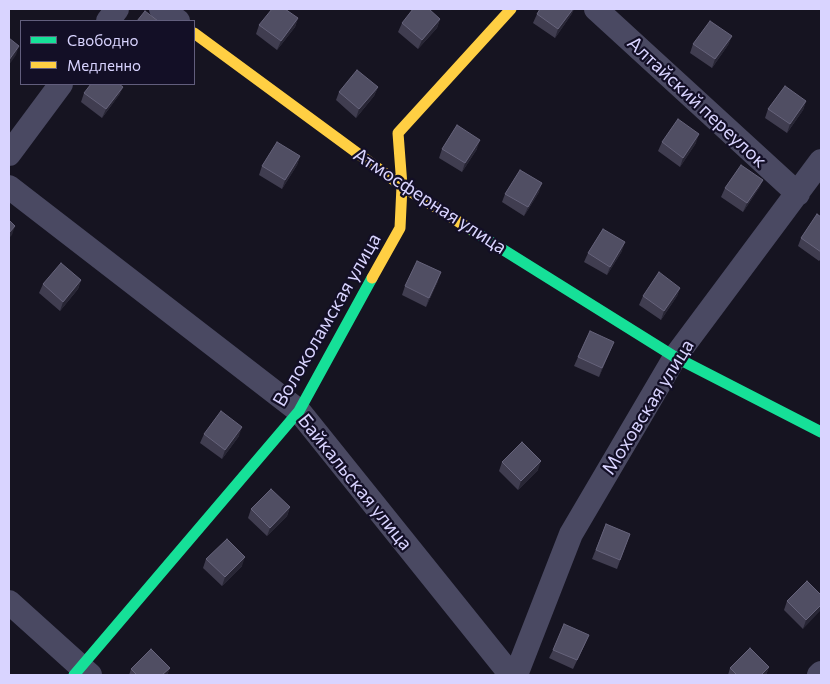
<!DOCTYPE html>
<meta charset="utf-8">
<style>
body{margin:0}
#map{position:relative;width:830px;height:684px;overflow:hidden;background:#161421;font-family:Commissioner,sans-serif}
canvas{display:block}
.frame{position:absolute;inset:0;border:10px solid #d9d4ff;pointer-events:none}
.legend{position:absolute;left:20px;top:20px;width:175px;height:65px;box-sizing:border-box;background:#130f26;border:1px solid #625e7d;margin:0;padding:6px 9px;list-style:none;font-size:15px;color:#d9d4ff}
.legend li{display:flex;align-items:center;gap:10px;height:25px}
.legend b{width:25px;border:1px solid #625e7d}
</style>
<div id="map">
<canvas width="830" height="684"></canvas>
<div class="frame"></div>
<ul class="legend">
<li><b style="height:6px;background:#16e098"></b>Свободно</li>
<li><b style="height:6px;background:#ffcf43"></b>Медленно</li>
</ul>
</div>
<script>
const ctx = document.querySelector('canvas').getContext('2d');
ctx.lineJoin = 'round';
function shape(rows) {
  const path = new Path2D();
  for (const r of rows) {
    path.moveTo(r[0], r[1]);
    for (let i = 2; i < r.length; i += 2) path.lineTo(r[i], r[i + 1]);
  }
  return path;
}
function strokePath(path, color, width, dash) {
  ctx.strokeStyle = color;
  ctx.lineWidth = width;
  ctx.lineCap = dash ? 'butt' : 'round';
  ctx.setLineDash(dash || []);
  ctx.stroke(path);
}
function paint(path, color) {
  ctx.fillStyle = color;
  ctx.fill(path, 'evenodd');
}
function drawText(font, color, halo, rows, align = 'center') {
  ctx.font = font + ' Commissioner,sans-serif';
  ctx.lineWidth = 4.5;
  ctx.setLineDash([]);
  ctx.textBaseline = 'middle';
  ctx.strokeStyle = halo;
  ctx.fillStyle = color;
  for (const [text, x, y, turn = 0] of rows) {
    ctx.save();
    ctx.translate(x, y);
    ctx.rotate((+turn || 0) * Math.PI / 180);
    ctx.textAlign = isNaN(turn) ? turn : align;
    if (halo) ctx.strokeText(text, 0, 0);
    ctx.fillText(text, 0, 0);
    ctx.restore();
  }
}
strokePath(shape([
 [161,9,178,21],
 [596,9,798,194],
 [108,21,117,9],
 [9,154,61,84],
 [9,187,299,411,511,675],
 [9,602,90,675],
 [516,675,571,534,675,357,821,161],
 [819,675,821,673]
]), '#4a4962', 24);
strokePath(shape([
 [470,229,675,357,821,432],
 [74,675,299,411,372,278]
]), '#16e098', 11);
strokePath(shape([
 [194,33,402,186,470,229],
 [372,278,400,228,402,186,398,133,511,9]
]), '#ffcf43', 11);
paint(shape([
 [540,9,574,9,571,15,555,38,533,23,537,14],
 [298,18,295,27,277,50,256,34,259,25],
 [440,19,437,28,418,49,398,32,402,23],
 [732,36,728,45,712,68,690,53,693,44],
 [123,87,119,95,102,118,81,102,84,93],
 [378,87,374,96,356,118,336,100,339,92],
 [806,101,803,110,787,133,765,118,768,109],
 [662,142,696,143,680,167,658,151],
 [442,149,477,149,462,172,439,158],
 [300,156,297,165,282,189,259,175,262,166],
 [763,180,759,188,743,212,721,197,725,188],
 [539,192,524,216,502,202,505,194],
 [821,217,821,259,819,261,798,246,801,238],
 [622,251,607,275,584,262,588,253],
 [81,280,78,289,60,311,39,293,43,284],
 [438,281,426,307,402,295,405,286],
 [680,288,677,296,661,320,639,305,643,296],
 [614,342,599,377,574,366,578,357],
 [204,434,239,436,222,459,200,443],
 [502,462,538,470,518,490,499,471],
 [290,507,287,516,267,536,248,518,251,509],
 [606,524,630,534,617,569,592,559],
 [206,559,242,566,222,586,203,568],
 [821,595,803,629,784,610,787,601],
 [589,635,585,644,573,669,549,658,553,650],
 [769,667,766,675,728,675,730,668],
 [170,668,167,675,129,675,131,669]
]), '#403d50');
paint(shape([
 [573,9,574,9,571,15,555,38,558,29],
 [298,18,295,27,277,50,281,41],
 [440,19,437,28,418,49,422,40],
 [732,36,728,45,712,68,715,59],
 [19,46,16,55,9,65,9,60],
 [123,87,119,95,102,118,106,109],
 [378,87,374,96,356,118,359,109],
 [806,101,803,110,787,133,790,124],
 [699,134,696,143,680,167,683,158],
 [480,140,477,149,462,172,465,163],
 [300,156,297,165,282,189,285,180],
 [763,180,759,188,743,212,747,203],
 [542,183,539,192,524,216,528,207],
 [15,226,12,235,9,238,9,233],
 [625,242,622,251,607,275,610,267],
 [441,272,438,281,426,307,429,298],
 [81,280,78,289,60,311,63,302],
 [680,288,677,296,661,320,664,311],
 [614,342,610,351,599,377,602,368],
 [242,427,239,436,222,459,225,450],
 [541,461,538,470,518,490,521,481],
 [290,507,287,516,267,536,270,528],
 [245,557,242,566,222,586,225,577],
 [821,605,821,610,803,629,806,620],
 [769,667,766,675,761,675],
 [170,668,167,675,162,675]
]), '#282635');
const building = shape([
 [272,9,285,9,298,18,281,41,259,25,272,9],
 [413,9,429,9,440,19,422,40,402,23,413,9],
 [540,9,573,9,558,29,537,14,540,9],
 [145,11,158,21,137,21,145,11],
 [710,21,732,36,715,59,693,44,710,21],
 [9,38,19,46,9,60,9,38],
 [357,70,378,87,359,109,339,92,357,70],
 [91,84,119,84,123,87,106,109,84,93,91,84],
 [785,86,806,101,790,124,768,109,785,86],
 [678,119,699,134,683,158,662,142,678,119],
 [457,125,480,140,465,163,442,149,457,125],
 [277,142,300,156,285,180,262,166,277,142],
 [741,165,763,180,747,203,725,188,741,165],
 [520,170,542,183,528,207,505,194,520,170],
 [817,214,821,217,821,252,801,238,817,214],
 [9,220,15,226,9,233,9,220],
 [603,229,625,242,610,267,588,253,603,229],
 [417,261,441,272,429,298,405,286,417,261],
 [61,263,81,280,63,302,43,284,61,263],
 [659,272,680,288,664,311,643,296,659,272],
 [590,331,614,342,602,368,578,357,590,331],
 [221,411,242,427,225,450,204,434,221,411],
 [522,442,541,461,521,481,502,462,522,442],
 [271,489,290,507,270,528,251,509,271,489],
 [606,524,630,534,620,560,596,550,606,524],
 [227,539,245,557,225,577,206,559,227,539],
 [807,581,821,595,821,605,806,620,787,601,807,581],
 [564,624,589,635,577,660,553,650,564,624],
 [750,648,769,667,761,675,737,675,730,668,750,648],
 [151,649,170,668,162,675,137,675,131,669,151,649]
]);
paint(building, '#504e63');
strokePath(building, '#66637b', 1);
drawText('19px', '#d9d4ff', '#130f26', [
 ["Алтайский переулок",697,102,43],
 ["Атмосферная улица",430,201,33],
 ["Волоколамская улица",327,320,-60],
 ["Моховская улица",648,407,-58],
 ["Байкальская улица",355,482,51]
]);
</script>
